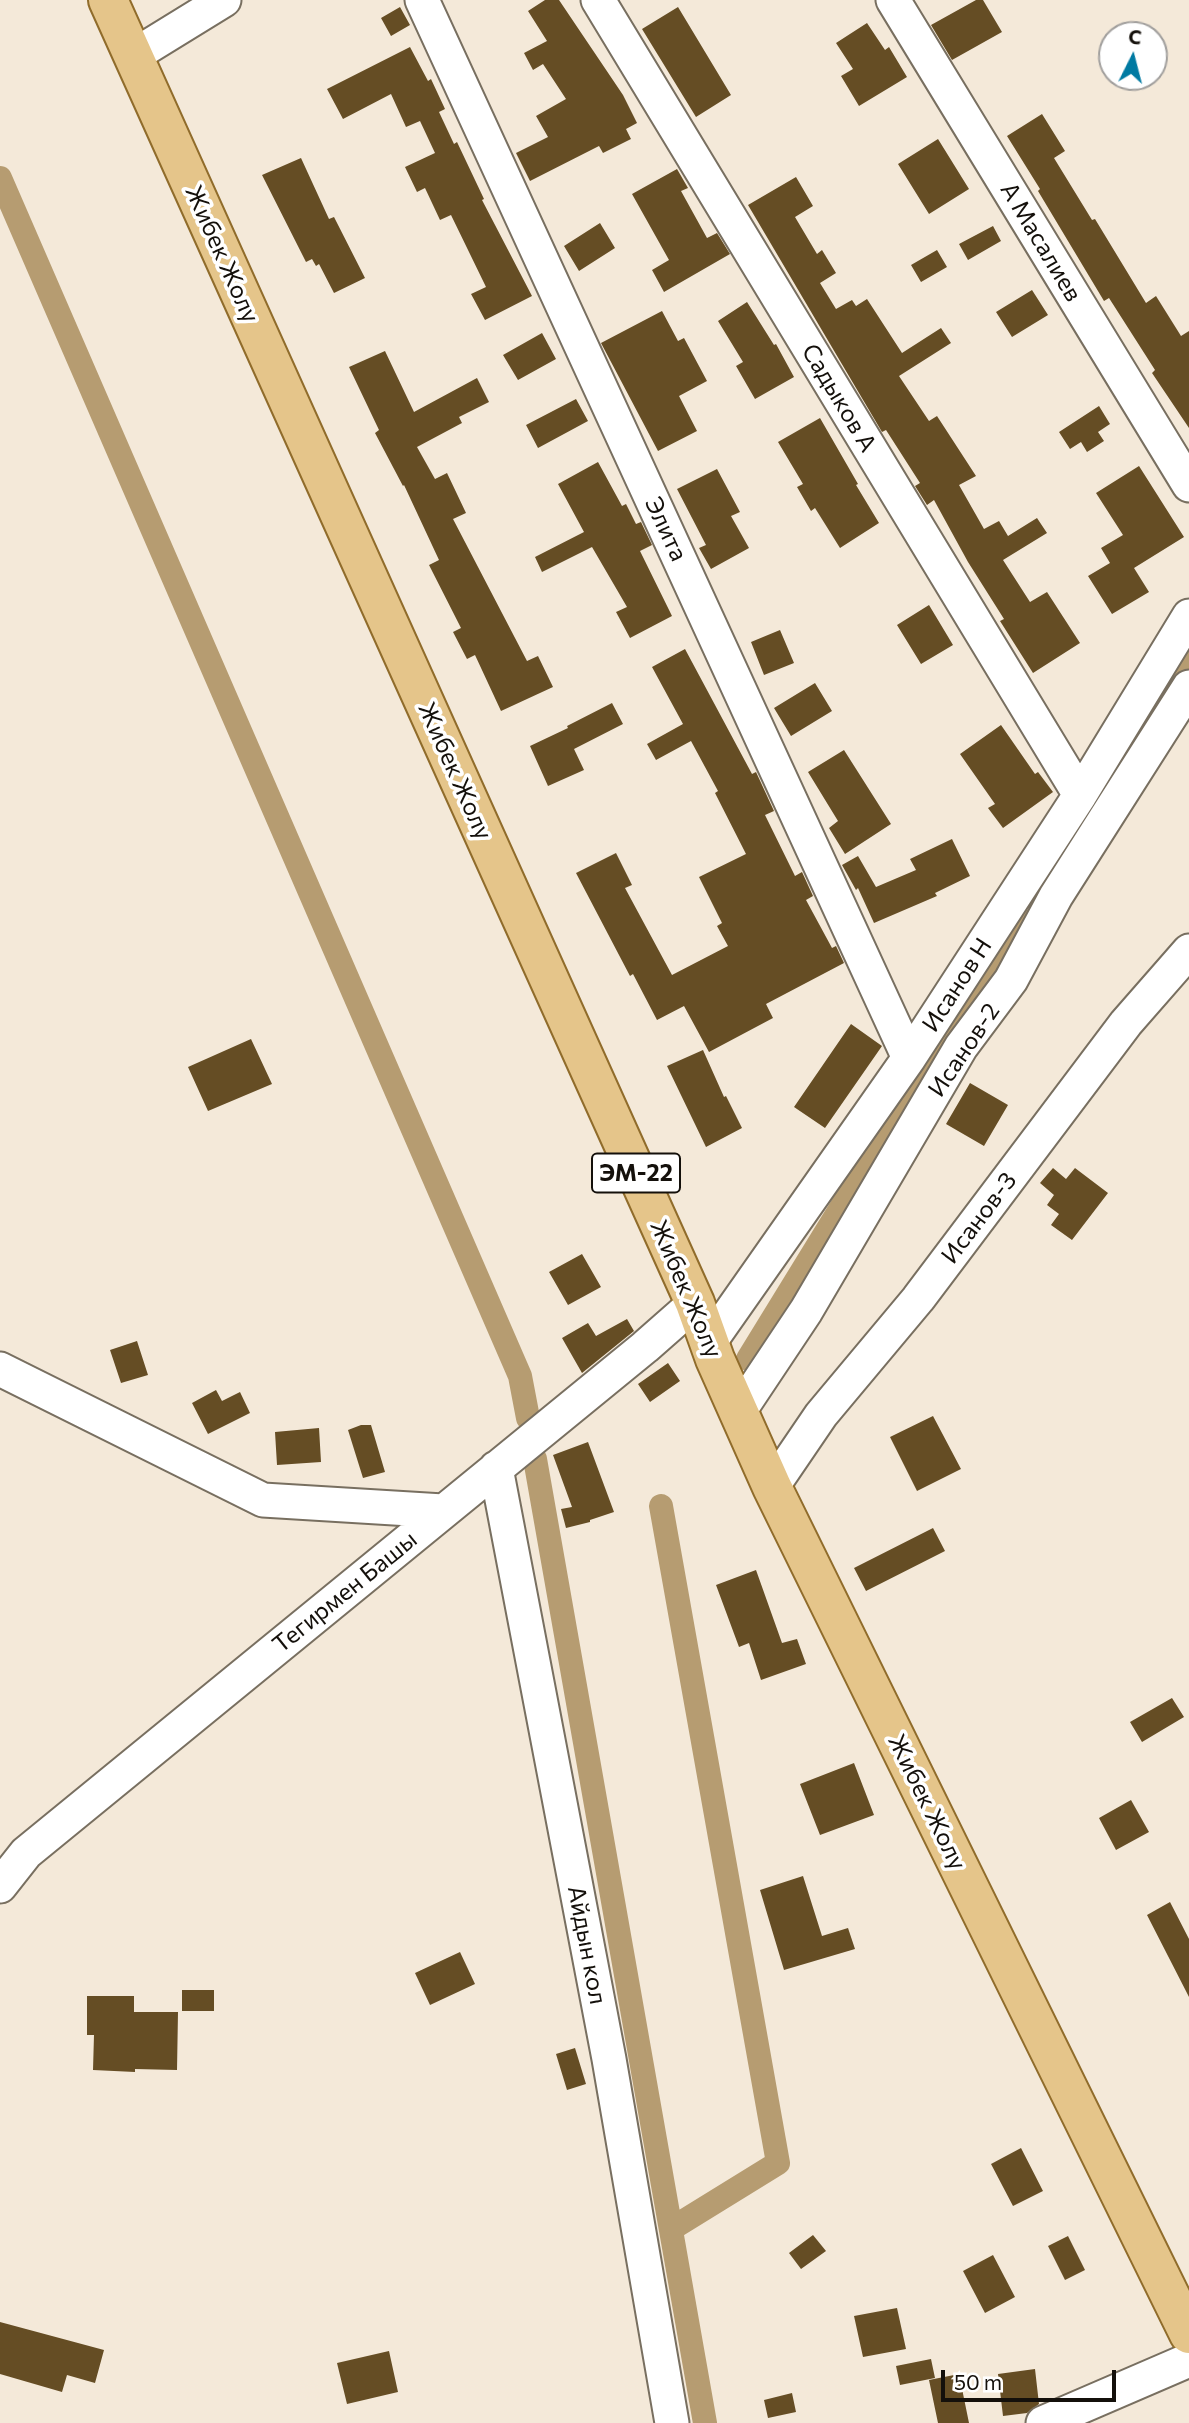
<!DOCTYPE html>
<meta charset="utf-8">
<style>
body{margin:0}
#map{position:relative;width:1189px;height:2423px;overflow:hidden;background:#f4e9d9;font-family:Commissioner,sans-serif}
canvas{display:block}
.north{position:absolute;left:1098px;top:21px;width:70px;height:70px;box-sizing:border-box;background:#fff;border:2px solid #a19f9d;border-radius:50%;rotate:6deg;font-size:19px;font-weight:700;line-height:28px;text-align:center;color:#14100b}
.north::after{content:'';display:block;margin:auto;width:24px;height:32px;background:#007aa2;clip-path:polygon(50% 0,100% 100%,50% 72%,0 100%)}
.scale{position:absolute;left:941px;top:2370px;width:175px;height:32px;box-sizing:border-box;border:4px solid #14100b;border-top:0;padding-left:9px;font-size:21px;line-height:24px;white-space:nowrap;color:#14100b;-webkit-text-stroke:5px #fff;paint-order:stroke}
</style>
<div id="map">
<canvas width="1189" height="2423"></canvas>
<div class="north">С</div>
<div class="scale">50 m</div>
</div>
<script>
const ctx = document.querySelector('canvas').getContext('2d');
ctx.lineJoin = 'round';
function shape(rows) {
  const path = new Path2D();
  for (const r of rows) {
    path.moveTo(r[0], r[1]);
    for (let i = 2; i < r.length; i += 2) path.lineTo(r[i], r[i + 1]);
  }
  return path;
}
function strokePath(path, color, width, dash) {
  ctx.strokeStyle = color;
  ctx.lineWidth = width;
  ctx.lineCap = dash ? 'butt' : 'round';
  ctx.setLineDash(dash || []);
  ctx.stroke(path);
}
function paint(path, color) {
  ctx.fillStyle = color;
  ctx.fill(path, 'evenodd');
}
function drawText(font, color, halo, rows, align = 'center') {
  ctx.font = font + ' Commissioner,sans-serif';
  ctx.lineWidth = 7;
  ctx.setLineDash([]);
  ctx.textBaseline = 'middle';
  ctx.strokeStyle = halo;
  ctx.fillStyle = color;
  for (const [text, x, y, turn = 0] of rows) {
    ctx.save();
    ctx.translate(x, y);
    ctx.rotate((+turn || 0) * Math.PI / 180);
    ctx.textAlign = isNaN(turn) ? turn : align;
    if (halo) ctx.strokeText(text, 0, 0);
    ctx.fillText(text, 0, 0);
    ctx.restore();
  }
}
strokePath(shape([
 [0,178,520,1376,528,1418],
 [1165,686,1189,648],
 [748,1359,1019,918],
 [535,1459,705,2423],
 [661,1506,778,2163,671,2229]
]), '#b69c71', 24);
paint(shape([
 [545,0,559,0,623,95,637,123,626,129,631,139,603,153,599,146,530,181,516,153,548,137,536,116,566,99,543,64,533,70,524,53,547,41,528,11],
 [976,0,983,0,1002,32,952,60,931,25],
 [400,7,410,25,391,36,381,18],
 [678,7,731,95,696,117,642,29],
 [867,23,885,50,889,47,907,77,859,106,841,76,853,69,836,43],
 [410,47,428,81,431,79,445,109,439,112,454,144,457,142,484,199,482,200,532,296,485,320,471,294,486,287,451,215,440,220,425,188,417,192,405,167,435,153,420,121,406,127,391,94,343,119,327,89],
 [1042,114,1065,151,1054,158,1092,220,1095,219,1146,303,1156,296,1181,336,1189,331,1189,428,1152,373,1155,370,1109,298,1104,301,1038,191,1040,189,1007,136],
 [938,139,969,189,929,214,898,164],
 [301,158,329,219,334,217,365,278,334,293,319,264,316,266,312,259,306,262,262,175],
 [677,169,688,188,681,191,707,238,717,233,730,254,664,292,652,270,669,260,632,194],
 [796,177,813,206,795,217,817,254,822,250,836,273,820,283,836,309,852,300,856,306,867,299,902,353,941,328,951,343,899,376,929,421,937,416,976,476,959,485,984,529,999,521,1008,536,1037,518,1047,533,1003,560,1030,602,1047,592,1080,643,1033,673,1000,621,1004,619,968,562,934,500,927,505,915,486,920,483,886,430,882,432,748,205],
 [600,223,615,248,579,271,564,246],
 [993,226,1001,241,968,260,959,244],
 [937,250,947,267,921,282,911,265],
 [1032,290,1048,315,1012,337,996,312],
 [747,302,774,345,776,344,794,377,755,399,736,366,743,362,718,321],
 [662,311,678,341,684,338,707,381,679,396,697,431,658,451,601,343],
 [542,333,556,359,518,380,503,355],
 [385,351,414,412,477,378,489,402,459,417,462,423,417,447,435,479,447,473,466,513,453,519,527,661,538,656,553,687,501,711,475,655,467,659,453,632,461,628,429,565,439,560,404,485,403,486,375,433,379,430,349,367],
 [576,399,588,421,538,448,526,425],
 [1099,406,1110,424,1098,432,1104,441,1087,452,1081,442,1070,449,1059,432],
 [820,418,858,484,856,485,879,523,840,548,815,508,811,511,797,487,803,484,778,442],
 [598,462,622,506,626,504,636,524,641,522,652,545,640,551,672,616,630,638,616,612,627,607,592,547,542,572,535,557,584,532,558,484],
 [1139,466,1184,537,1134,568,1149,592,1112,614,1088,576,1110,563,1101,548,1123,535,1096,493],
 [717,469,740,512,731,516,749,548,711,569,699,548,706,545,677,489],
 [929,605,953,645,921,664,897,625],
 [780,630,794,663,764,675,751,642],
 [685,649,752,774,756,772,774,811,765,815,795,876,802,872,813,896,806,900,832,948,836,946,844,963,766,1004,773,1018,709,1052,684,1006,657,1020,633,974,630,976,576,873,616,853,632,885,625,888,672,975,728,946,717,926,722,923,699,877,746,854,715,793,718,791,691,741,656,760,647,744,683,724,652,667],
 [815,683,832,711,791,736,774,708],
 [612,703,623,724,574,749,584,770,548,786,530,746,568,728,567,726],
 [1001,725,1035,774,1038,772,1053,792,1003,828,988,808,995,804,960,754],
 [844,750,891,824,845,854,829,828,838,821,808,772],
 [952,839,970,876,935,893,937,896,874,923,858,888,856,890,842,865,858,856,876,887,916,870,910,859],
 [851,1024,882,1046,825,1128,794,1107],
 [251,1039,272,1084,208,1111,188,1067],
 [703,1050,724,1097,726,1096,742,1128,706,1147,667,1066],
 [970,1083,1008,1105,984,1146,946,1124],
 [1053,1168,1066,1179,1075,1168,1108,1193,1072,1240,1051,1225,1059,1214,1047,1205,1054,1195,1040,1183],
 [582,1254,601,1287,568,1305,549,1272],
 [627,1319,634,1331,582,1373,562,1338,588,1323,596,1336],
 [137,1341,148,1375,121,1383,110,1350],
 [668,1363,680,1381,650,1402,638,1384],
 [216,1390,222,1401,240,1392,250,1413,208,1434,192,1403],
 [933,1416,961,1469,917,1491,890,1437],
 [361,1425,371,1425,385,1472,363,1478,348,1430],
 [319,1428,321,1462,277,1465,275,1432],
 [588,1442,614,1512,590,1520,590,1522,566,1528,561,1509,572,1507,553,1455],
 [933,1528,945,1551,866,1591,854,1568],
 [756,1570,782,1643,797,1639,806,1664,761,1680,749,1643,739,1647,716,1585],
 [1172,1698,1184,1717,1142,1742,1130,1722],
 [854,1763,874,1815,820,1835,800,1784],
 [1131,1800,1149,1832,1116,1850,1099,1818],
 [803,1876,822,1936,848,1928,855,1949,784,1970,760,1890],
 [1170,1902,1189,1939,1189,1997,1147,1915],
 [460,1952,475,1984,430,2005,415,1973],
 [182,1990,214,1990,214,2011,182,2011],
 [87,1996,134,1996,134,2012,178,2012,177,2070,135,2069,135,2072,93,2070,94,2035,87,2035],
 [575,2048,586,2084,567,2090,556,2054],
 [1021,2148,1043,2191,1013,2206,991,2164],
 [813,2235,826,2251,801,2269,789,2253],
 [1068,2236,1085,2270,1065,2280,1048,2246],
 [993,2255,1015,2297,985,2313,963,2271],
 [897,2308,906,2349,863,2357,854,2316],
 [0,2322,104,2350,95,2383,67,2375,62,2392,0,2374],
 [389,2351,398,2392,347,2404,337,2363],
 [931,2359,935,2378,900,2385,896,2366],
 [1035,2369,1039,2404,1027,2413,1003,2416,998,2374],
 [959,2374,969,2423,938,2423,929,2380],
 [792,2393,796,2412,768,2418,764,2400]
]), '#654d24');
const minor = shape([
 [422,0,909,1058],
 [598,0,1080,795],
 [893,0,1189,485],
 [133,56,224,0],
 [709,1343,909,1058,1080,795,1189,616],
 [0,1369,263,1500,443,1511],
 [738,1413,806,1311,961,1047,1011,980,1056,896,1189,687],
 [496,1468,609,2059,672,2423],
 [772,1487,821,1415,918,1299,1126,1023,1189,951],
 [0,1886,26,1853,645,1347,695,1303],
 [1043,2423,1189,2360]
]);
const major = shape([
 [108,0,695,1303,715,1359,772,1487,1189,2334]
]);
strokePath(minor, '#786f60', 37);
strokePath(major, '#906c2b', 42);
strokePath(minor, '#fff', 33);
strokePath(major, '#e5c58a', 38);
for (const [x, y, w] of [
 [636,1173,88]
]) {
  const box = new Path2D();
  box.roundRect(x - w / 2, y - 19.5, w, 39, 5);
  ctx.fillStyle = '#fff';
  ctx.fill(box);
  strokePath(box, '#14100b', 2);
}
drawText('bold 23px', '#14100b', null, [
 ["ЭМ-22",636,1173]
]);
drawText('24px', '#14100b', '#fff', [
 ["А Масалиев",1041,242,59],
 ["Жибек Жолу",222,254,66],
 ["Садыков А",839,398,59],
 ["Элита",666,529,65],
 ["Жибек Жолу",455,771,66],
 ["Исанов Н",957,985,-57],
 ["Исанов-2",964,1050,-56],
 ["Исанов-3",979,1218,-53],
 ["Жибек Жолу",686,1289,67],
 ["Тегирмен Башы",345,1592,-39],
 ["Жибек Жолу",927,1802,64],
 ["Айдын кол",587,1945,79]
]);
</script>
